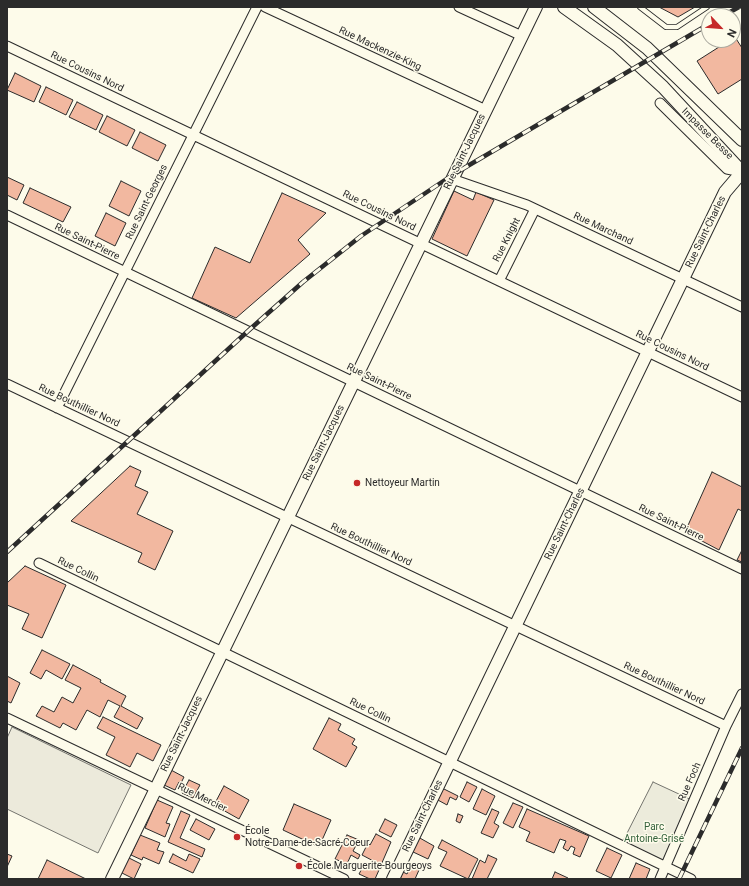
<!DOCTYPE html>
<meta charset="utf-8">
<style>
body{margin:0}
#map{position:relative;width:749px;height:886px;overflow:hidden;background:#fdfbea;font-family:Roboto,sans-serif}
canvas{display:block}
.frame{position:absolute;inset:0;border:8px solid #2b2b2b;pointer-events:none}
.north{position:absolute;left:701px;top:8px;width:40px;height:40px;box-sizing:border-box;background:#fdfbea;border:1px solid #a9a89e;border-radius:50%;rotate:116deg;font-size:11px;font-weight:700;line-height:16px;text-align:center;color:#2b2b2b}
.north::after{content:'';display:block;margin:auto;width:14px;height:18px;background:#c62828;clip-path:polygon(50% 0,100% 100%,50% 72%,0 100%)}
</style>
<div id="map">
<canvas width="749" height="886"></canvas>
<div class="frame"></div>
<div class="north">N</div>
</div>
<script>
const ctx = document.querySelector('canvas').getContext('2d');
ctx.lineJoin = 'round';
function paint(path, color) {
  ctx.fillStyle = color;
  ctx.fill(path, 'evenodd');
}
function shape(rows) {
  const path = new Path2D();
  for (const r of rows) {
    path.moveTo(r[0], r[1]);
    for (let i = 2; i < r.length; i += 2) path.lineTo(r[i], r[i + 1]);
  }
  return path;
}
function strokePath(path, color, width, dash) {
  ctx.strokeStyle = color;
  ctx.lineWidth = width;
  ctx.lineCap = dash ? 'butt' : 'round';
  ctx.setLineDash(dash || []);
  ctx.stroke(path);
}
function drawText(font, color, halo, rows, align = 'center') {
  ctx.font = font + ' Roboto,sans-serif';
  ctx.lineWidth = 3;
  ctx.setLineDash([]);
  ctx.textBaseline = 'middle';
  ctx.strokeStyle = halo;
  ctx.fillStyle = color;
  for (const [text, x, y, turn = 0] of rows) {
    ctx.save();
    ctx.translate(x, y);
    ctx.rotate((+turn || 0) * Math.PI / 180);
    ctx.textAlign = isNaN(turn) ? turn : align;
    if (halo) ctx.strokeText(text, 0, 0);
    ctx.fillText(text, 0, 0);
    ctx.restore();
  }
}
const green = shape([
 [653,782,694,801,665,867,621,845,653,782]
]);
paint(green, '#ecebdb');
strokePath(green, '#74746e', 1);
const parking = shape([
 [12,727,131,785,98,853,7,809,7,738,12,727]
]);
paint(parking, '#eceadb');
strokePath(parking, '#74746e', 1);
const building = shape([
 [659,7,695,7,678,17,659,7],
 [735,37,742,48,742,79,718,94,697,61,730,40,733,40,733,38,735,37],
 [15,73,41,86,34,102,7,90,15,73],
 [46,87,73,100,66,115,39,102,46,87],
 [77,102,103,115,96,130,69,117,77,102],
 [107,116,135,130,127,146,99,132,107,116],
 [140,132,166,145,158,161,132,148,140,132],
 [7,177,24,185,17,200,7,195,7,177],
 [121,181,141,191,129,216,109,206,121,181],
 [30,188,71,207,63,222,23,203,30,188],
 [454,191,473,200,476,192,494,200,467,256,432,239,454,191],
 [282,193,326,213,298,240,310,254,236,318,192,298,215,247,250,263,282,193],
 [106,213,126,223,115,246,95,236,106,213],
 [130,466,141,471,135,486,148,492,137,514,173,531,155,570,138,562,142,553,71,521,130,466],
 [712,472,742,487,742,511,738,509,719,550,685,532,712,472],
 [742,550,742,562,737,560,742,550],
 [25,566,66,585,42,638,22,629,29,614,7,605,7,583,25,566],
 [42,650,70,664,62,679,46,670,41,679,30,673,42,650],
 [73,665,101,680,100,682,126,696,121,706,143,718,137,729,114,717,120,706,108,700,100,717,87,710,76,730,63,723,60,728,36,716,42,706,54,712,62,697,73,703,81,688,65,680,73,665],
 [7,676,20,683,11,703,7,701,7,676],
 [103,717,161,745,153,761,137,753,130,767,106,755,115,737,97,728,103,717],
 [329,718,341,724,338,730,355,739,352,744,357,747,346,767,313,749,329,718],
 [171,770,184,777,181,783,179,782,175,790,164,785,171,770],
 [189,780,200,785,193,798,182,793,189,780],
 [467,782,477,787,469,802,460,797,467,782],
 [224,786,249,800,239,819,214,805,224,786],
 [442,788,458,796,456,800,450,797,447,805,436,799,442,788],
 [482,789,495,796,486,815,473,809,482,789],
 [157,800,173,807,166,823,170,824,165,837,145,828,157,800],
 [513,803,523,807,513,828,503,823,513,803],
 [294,804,331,820,319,847,283,830,294,804],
 [492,809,499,812,494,823,499,826,493,838,481,833,492,809],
 [527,809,589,836,580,857,573,854,575,848,571,846,568,851,563,848,566,841,560,839,554,853,526,841,530,832,519,827,527,809],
 [181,811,190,815,180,838,205,849,202,857,168,842,181,811],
 [458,814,463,816,460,823,456,821,458,814],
 [196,819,215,829,209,840,190,830,196,819],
 [385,819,397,825,391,837,379,831,385,819],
 [376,834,391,842,381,865,362,855,368,843,370,845,376,834],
 [140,835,160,843,157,850,164,852,159,864,143,857,142,860,131,855,140,835],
 [347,835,359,840,353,851,360,855,358,859,351,855,347,864,335,859,347,835],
 [418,837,434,846,428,859,411,851,418,837],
 [442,840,478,859,468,879,440,866,447,852,438,848,442,840],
 [607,848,622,855,611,878,596,871,607,848],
 [7,854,12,856,7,867,7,854],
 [173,854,186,861,189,854,200,859,193,873,169,862,173,854],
 [488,855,497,859,487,879,472,879,480,860,485,863,488,855],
 [127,857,141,864,134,879,120,872,127,857],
 [47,860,86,879,38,879,47,860],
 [365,863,379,870,375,879,370,879,359,874,365,863],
 [636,863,650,869,646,879,629,879,636,863],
 [411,866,419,870,415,879,400,879,403,872,407,874,411,866],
 [555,872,568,878,568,879,552,879,555,872]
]);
paint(building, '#f2b8a0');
strokePath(building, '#2b2b2b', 1);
const lane = shape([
 [640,7,666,27,677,27,707,7]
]);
const street = shape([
 [265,7,486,110],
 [459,7,522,36],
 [7,46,742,397],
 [660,103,727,169,742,172],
 [452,179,527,205,742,307],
 [7,215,742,569],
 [499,281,535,209],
 [7,384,726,726],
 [57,408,257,7],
 [39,563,691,879],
 [7,718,344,879],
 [660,879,726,726,742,694]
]);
const secondary = shape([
 [564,7,617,45,663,87,742,172],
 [594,7,647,48,742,140],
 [112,879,536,7],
 [393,879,725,192,742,172]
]);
strokePath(lane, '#2b2b2b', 6);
strokePath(street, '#2b2b2b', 11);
strokePath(secondary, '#2b2b2b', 14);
strokePath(lane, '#fdfbea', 4.5);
strokePath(street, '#fdfbea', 9);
strokePath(secondary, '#fdfbea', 12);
const rail = shape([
 [723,16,739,7],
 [7,552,248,331,303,282,361,236,454,174,709,24],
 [679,879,742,748]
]);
strokePath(rail, '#2b2b2b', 4.5);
strokePath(rail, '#fdfbea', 3, [9]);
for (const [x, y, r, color] of [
 [357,483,4,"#c62828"],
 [237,837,4,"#c62828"],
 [299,866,4,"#c62828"]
]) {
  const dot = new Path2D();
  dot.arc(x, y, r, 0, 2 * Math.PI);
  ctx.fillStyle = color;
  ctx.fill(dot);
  strokePath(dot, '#fdfbea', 1.5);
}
drawText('10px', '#2b2b2b', '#fdfbea', [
 ["Rue Mackenzie-King",380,49,25],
 ["Rue Cousins Nord",87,72,26],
 ["Impasse Besse",707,134,45],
 ["Rue Saint-Jacques",465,152,-64],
 ["Rue Saint-Georges",147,202,-64],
 ["Rue Cousins Nord",379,211,26],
 ["Rue Marchand",603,229,25],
 ["Rue Saint-Charles",706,232,-64],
 ["Rue Knight",507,240,-63],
 ["Rue Saint-Pierre",87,242,26],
 ["Rue Cousins Nord",672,351,26],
 ["Rue Saint-Pierre",379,382,26],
 ["Rue Bouthillier Nord",79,406,25],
 ["Rue Saint-Jacques",324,443,-64],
 ["Rue Saint-Pierre",671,523,26],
 ["Rue Saint-Charles",565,524,-64],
 ["Rue Bouthillier Nord",371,545,25],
 ["Rue Collin",78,570,26],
 ["Rue Bouthillier Nord",664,684,25],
 ["Rue Collin",370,711,26],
 ["Rue Saint-Jacques",182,734,-64],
 ["Rue Foch",690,782,-66],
 ["Rue Mercier",202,798,26],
 ["Rue Saint-Charles",423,816,-64]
]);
drawText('10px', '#2b2b2b', '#fdfbea', [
 ["Nettoyeur Martin",365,483],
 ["École",245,831],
 ["Notre-Dame-de-Sacré-Coeur",245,843],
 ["École Marguerite-Bourgeoys",307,866]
], 'left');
drawText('10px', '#34623c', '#fdfbea', [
 ["Parc",654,827],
 ["Antoine-Grisé",654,839]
]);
</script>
